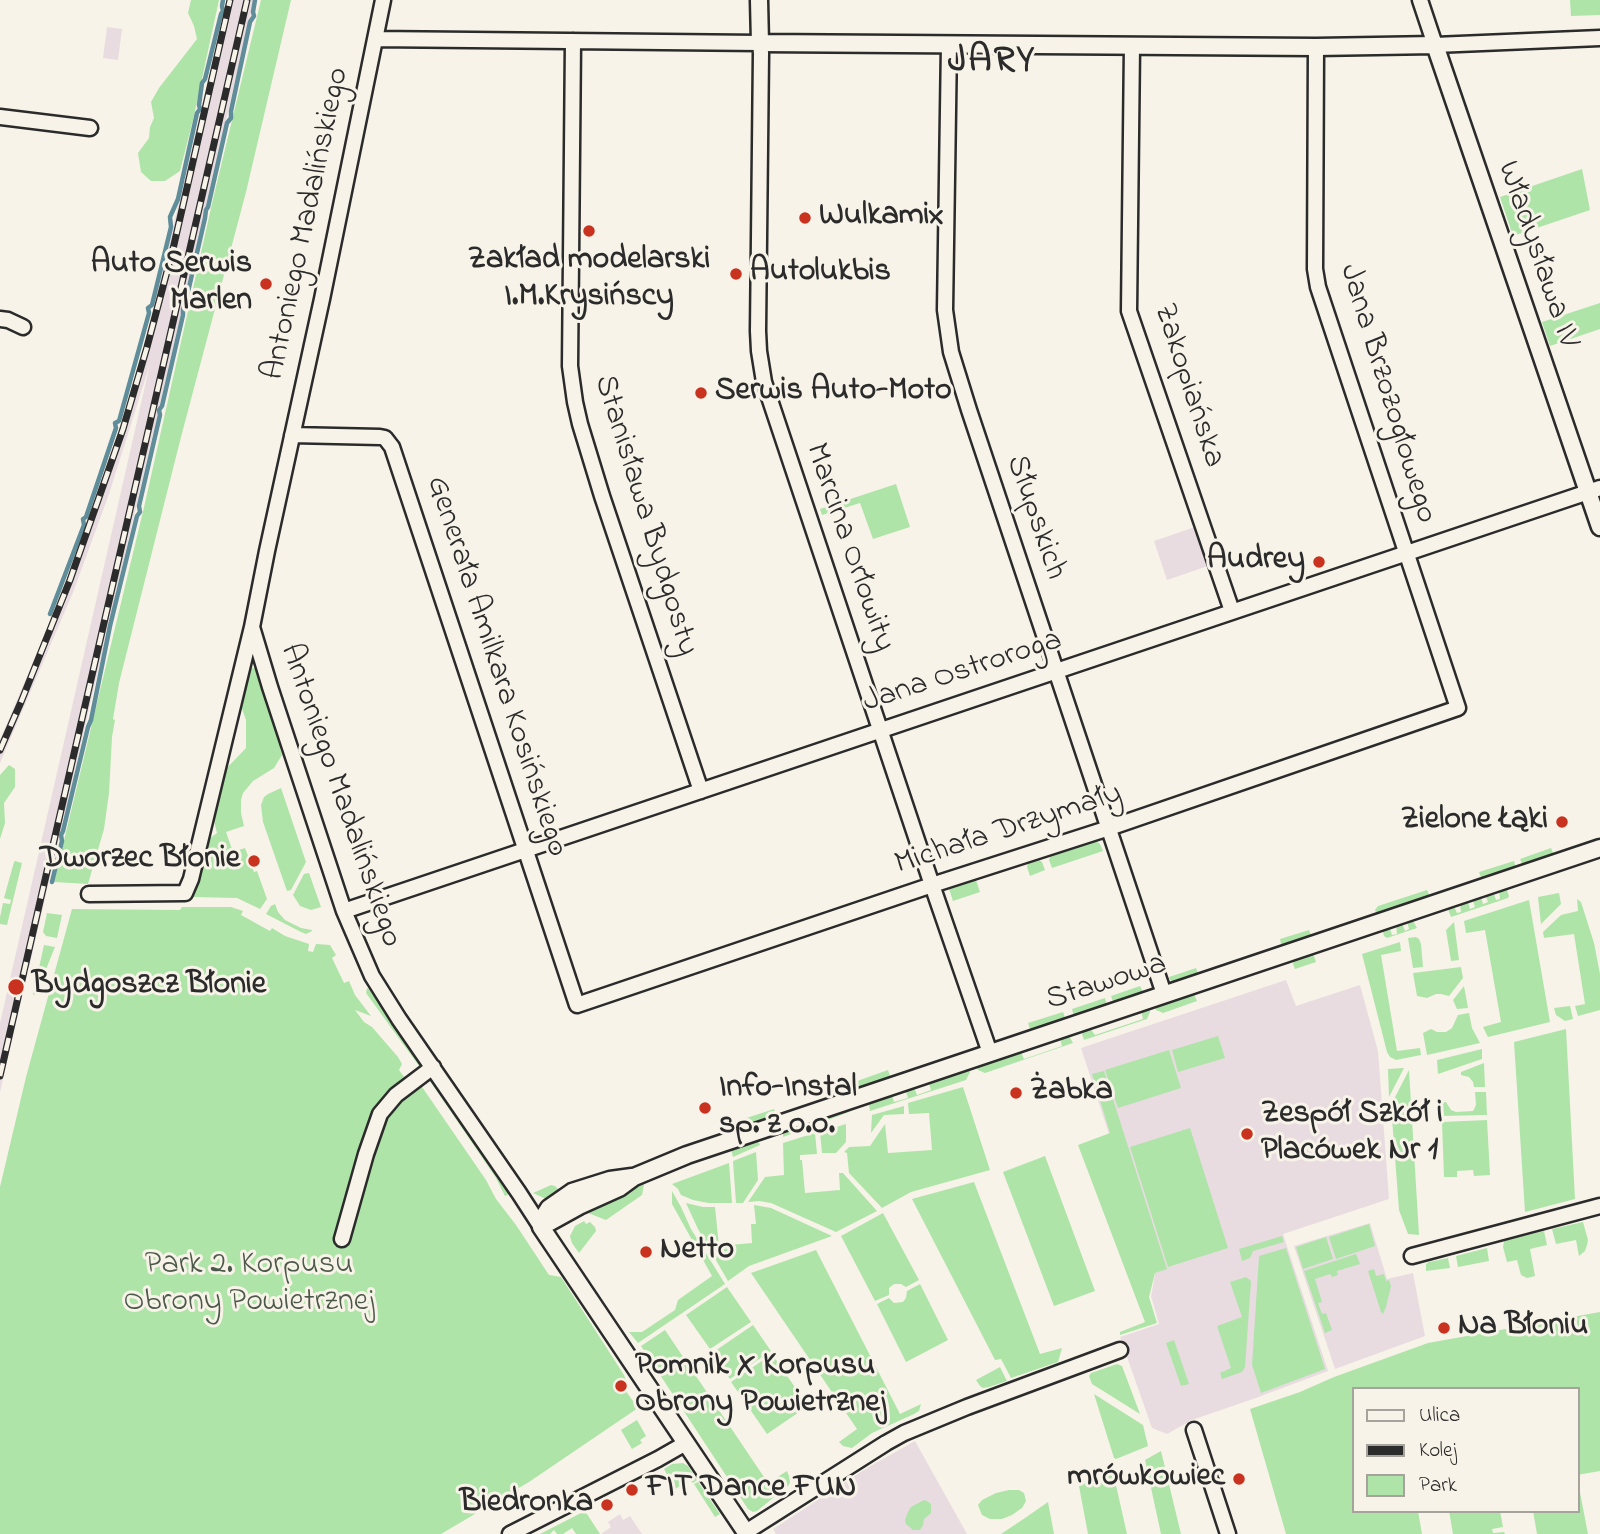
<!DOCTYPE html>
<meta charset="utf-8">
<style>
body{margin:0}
#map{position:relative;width:1600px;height:1534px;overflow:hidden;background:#f7f3e8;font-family:"Indie Flower",sans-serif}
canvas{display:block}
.legend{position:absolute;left:1352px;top:1387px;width:228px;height:126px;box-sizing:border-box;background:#f7f3e8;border:2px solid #a5a39c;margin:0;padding:9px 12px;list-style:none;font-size:21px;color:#2b2b2b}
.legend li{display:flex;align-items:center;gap:14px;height:35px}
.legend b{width:35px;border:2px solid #a5a39c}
</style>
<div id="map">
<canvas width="1600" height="1534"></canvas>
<ul class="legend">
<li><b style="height:9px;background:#f7f3e8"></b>Ulica</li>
<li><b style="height:9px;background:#2b2b2b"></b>Kolej</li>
<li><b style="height:19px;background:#aee4a8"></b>Park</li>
</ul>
</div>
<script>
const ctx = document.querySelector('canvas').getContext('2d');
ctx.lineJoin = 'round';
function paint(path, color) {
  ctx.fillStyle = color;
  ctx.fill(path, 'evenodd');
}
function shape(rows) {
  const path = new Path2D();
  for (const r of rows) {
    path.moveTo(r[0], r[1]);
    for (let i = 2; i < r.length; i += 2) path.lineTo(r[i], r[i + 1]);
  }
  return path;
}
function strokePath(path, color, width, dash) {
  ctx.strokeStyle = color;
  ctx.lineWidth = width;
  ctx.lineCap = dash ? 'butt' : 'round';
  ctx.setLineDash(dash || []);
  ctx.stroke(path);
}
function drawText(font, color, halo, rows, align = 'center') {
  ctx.font = font + ' "Indie Flower",sans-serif';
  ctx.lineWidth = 6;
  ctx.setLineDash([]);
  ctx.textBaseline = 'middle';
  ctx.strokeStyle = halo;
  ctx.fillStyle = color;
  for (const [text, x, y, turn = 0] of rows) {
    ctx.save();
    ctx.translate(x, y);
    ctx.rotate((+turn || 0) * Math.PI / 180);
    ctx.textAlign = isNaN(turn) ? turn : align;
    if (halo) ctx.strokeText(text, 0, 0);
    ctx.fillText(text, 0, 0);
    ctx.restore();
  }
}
paint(shape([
 [227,0,254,0,0,1092,0,1023,150,364,109,494,74,590,0,763,0,740,65,587,104,479,127,407,145,345],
 [107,27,122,29,118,60,103,58],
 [1195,527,1208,566,1167,580,1154,541],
 [1286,980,1296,1006,1360,985,1378,1051,1389,1199,1283,1234,1328,1371,1253,1399,1192,1420,1167,1434,1152,1428,1120,1337,1159,1324,1151,1296,1155,1275,1081,1048],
 [1370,1223,1387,1279,1413,1273,1425,1336,1335,1369,1294,1246],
 [915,1441,967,1534,776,1534,773,1529,867,1468],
 [620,1514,623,1520,630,1516,642,1534,601,1534,611,1527,608,1522]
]), '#e8dce1');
paint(shape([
 [191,0,219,0,193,120,180,171,165,181,151,181,141,172,138,153,149,138,150,127,154,118,151,102,159,88,197,39,194,26,188,13],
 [261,0,291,0,246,192,181,437,119,683,113,719,115,720,112,737,109,793,104,829,88,884,54,882,145,503,213,199],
 [1570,0,1600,0,1600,15,1571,16],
 [1582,169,1590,210,1513,236,1500,197],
 [1600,303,1600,329,1550,346,1542,322],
 [896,484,910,527,873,539,860,503,822,515,820,509],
 [253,668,258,669,284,746,280,748,282,755,274,768,253,781,243,793,241,800,241,813,244,826,226,832,233,852,245,848,254,872,257,871,267,899,260,909,237,898,193,897,210,838,217,833,212,813,223,772,246,748,246,720,239,700,248,669],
 [9,765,15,769,15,787,4,803,5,823,0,839,0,775],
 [281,788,306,862,291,890,287,891,263,822,261,805,264,797,268,794],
 [1095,840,1100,844,1103,851,1052,868,1049,860,1051,855],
 [1551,848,1554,855,1523,866,1520,859],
 [1038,859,1042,862,1045,870,1030,876,1027,867,1028,863],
 [15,861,22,863,7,925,0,924,0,917,3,903,10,904,11,900,4,898,14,862],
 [1514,861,1516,868,1482,880,1479,872],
 [309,873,321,907,311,910,300,906,293,895,304,874],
 [976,880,980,892,953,901,949,889],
 [1506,887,1509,896,1508,898,1451,917,1448,909,1453,904,1457,913,1461,912,1460,904,1462,901,1468,902,1470,909,1475,907,1473,901,1477,896,1481,897,1483,904,1488,902,1486,897,1488,892,1494,894,1496,900,1500,899,1499,891],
 [1427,890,1430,897,1377,915,1375,910,1378,906],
 [1559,893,1561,904,1541,924,1538,897],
 [1577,899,1581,902,1594,943,1600,974,1600,1010,1578,1016,1575,1006,1585,1004,1574,934,1544,938,1543,932,1561,915,1578,911],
 [1529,900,1550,1022,1488,1037,1483,1027,1501,1022,1485,930,1466,933,1464,921],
 [275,904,278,912,285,920,301,928,312,930,312,931,306,934,301,932,266,914,271,906],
 [182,907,231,907,243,911,241,915,270,931,272,928,285,936,309,944,308,951,313,952,316,944,330,945,336,955,332,958,344,983,349,981,355,995,371,1016,355,1010,364,1022,372,1027,398,1057,402,1064,399,1070,413,1089,420,1084,486,1180,496,1199,516,1225,549,1275,561,1277,624,1375,628,1385,625,1390,638,1408,529,1482,441,1534,0,1534,0,1187,26,1077,72,909,180,910],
 [47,913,62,915,57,938,46,936,43,932],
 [1412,919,1417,928,1387,938,1384,936,1382,928,1389,926,1392,935,1397,934,1396,924,1402,923,1405,931,1409,929,1407,921],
 [1454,922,1459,960,1451,961,1446,930],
 [1309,930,1312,938,1285,947,1281,944,1280,939],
 [1416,937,1419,939,1421,944,1423,967,1413,968,1408,938],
 [1400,942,1401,951,1381,955,1397,1051,1420,1048,1421,1055,1396,1060,1390,1057,1387,1052,1362,954],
 [44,945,55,947,36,994,33,995],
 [1309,952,1313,953,1316,962,1295,969,1293,964,1294,959],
 [1461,967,1463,978,1449,996,1441,994,1436,994,1427,998,1417,996,1413,973],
 [1196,968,1199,976,1177,983,1170,980,1169,977],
 [1140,986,1144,994,1114,1004,1111,996],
 [1464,986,1468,1008,1457,1009,1453,1000],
 [367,988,369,989,418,1060,419,1066,366,993],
 [1193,992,1197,1001,1163,1013,1156,1010,1155,1004],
 [1105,998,1107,1006,1074,1017,1072,1009],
 [1149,1006,1150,1012,1147,1019,1084,1040,1082,1034,1085,1027,1089,1027,1095,1035,1143,1019,1141,1009],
 [1570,1006,1573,1019,1565,1021,1556,1015,1554,1008],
 [1063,1012,1066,1020,1031,1032,1028,1023],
 [1469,1013,1472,1028,1480,1043,1427,1055,1423,1033,1431,1029,1437,1032,1446,1032,1452,1028,1458,1015],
 [1566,1029,1575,1199,1525,1212,1514,1042],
 [1064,1035,1069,1036,1073,1043,985,1073,978,1070,976,1064,1017,1050,1021,1052,1024,1059,1062,1046,1060,1039,1062,1036],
 [1218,1036,1225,1058,1178,1072,1172,1050],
 [1482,1049,1482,1059,1438,1074,1437,1060],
 [1169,1050,1181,1088,1118,1108,1105,1070],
 [1484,1063,1485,1087,1474,1087,1473,1082,1469,1077,1461,1075,1461,1072],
 [968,1067,970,1072,966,1080,870,1111,869,1105,874,1098,891,1092,894,1102,908,1098,905,1088,913,1085,917,1095,931,1090,928,1080],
 [1404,1068,1389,1097,1388,1069],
 [888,1070,891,1079,849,1094,846,1085],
 [1409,1070,1419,1235,1408,1234,1399,1210,1391,1105],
 [1104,1071,1167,1269,1155,1273,1149,1297,1157,1323,1120,1335,1120,1332,1145,1322,1078,1145,1110,1133,1092,1074],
 [430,1081,437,1087,511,1193,505,1196,496,1178],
 [963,1087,990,1170,911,1192,882,1208,849,1173,847,1153,844,1152,849,1147,870,1146,885,1124,888,1153,932,1150,929,1113,909,1114,908,1103],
 [1475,1092,1486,1092,1487,1115,1441,1116,1440,1103,1446,1102,1451,1110,1456,1112,1473,1111,1476,1105],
 [904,1106,904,1114,884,1115,871,1133,872,1115],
 [774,1109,777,1118,728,1134,725,1125],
 [847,1109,849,1112,783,1137,783,1133,785,1129],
 [1487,1120,1490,1175,1474,1176,1473,1170,1457,1171,1457,1177,1444,1177,1442,1122],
 [846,1124,846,1142,836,1153,822,1153,820,1132],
 [1190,1128,1228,1248,1168,1267,1130,1147],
 [815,1133,817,1154,800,1155,800,1160,802,1160,805,1193,840,1190,839,1173,843,1173,877,1211,836,1232,771,1203,759,1201,748,1202,765,1177,784,1175,783,1143],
 [757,1139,760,1145,733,1157,731,1149,732,1147],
 [756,1152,758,1180,743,1203,736,1203,733,1161],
 [1045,1156,1095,1291,1054,1306,1003,1172],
 [729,1163,732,1203,708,1203,693,1200,681,1195,678,1189,672,1184],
 [974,1182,1040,1354,1062,1348,1058,1362,1011,1378,1001,1359,995,1360,912,1199],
 [642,1184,644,1184,642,1195,606,1220,588,1213,586,1210],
 [551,1185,555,1186,562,1193,551,1199,546,1199,533,1193],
 [672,1191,681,1207,691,1229,725,1284,638,1343,629,1332,642,1332,675,1310,678,1300,712,1276,672,1204],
 [686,1203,703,1207,715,1207,719,1246,752,1243,751,1224,756,1224,754,1205,771,1208,832,1236,749,1266,728,1281,698,1229],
 [883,1213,919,1280,906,1287,901,1284,894,1284,889,1288,889,1295,875,1301,841,1236],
 [584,1221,586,1224,590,1222,595,1227,596,1231,579,1253,572,1243,570,1236,575,1226],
 [1583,1222,1588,1240,1587,1245,1585,1251,1579,1256,1576,1240,1556,1244,1552,1229],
 [1369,1224,1375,1246,1336,1259,1329,1237],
 [1544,1231,1547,1245,1530,1249,1535,1276,1527,1278,1521,1275,1517,1260,1507,1262,1503,1247,1504,1241],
 [1282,1236,1284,1242,1253,1251,1250,1258,1242,1261,1239,1249],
 [1326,1237,1333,1259,1303,1269,1296,1247],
 [1286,1248,1325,1369,1261,1393,1252,1365,1259,1256],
 [1487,1248,1489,1261,1458,1267,1456,1256],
 [816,1250,900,1414,921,1404,919,1411,914,1414,872,1433,852,1448,843,1446,839,1442,857,1429,751,1273],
 [1356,1254,1360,1264,1337,1271,1338,1275,1332,1277,1330,1274,1315,1279,1322,1302,1318,1303,1322,1314,1326,1313,1332,1330,1325,1333,1304,1271],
 [1448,1258,1450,1268,1426,1271,1426,1264,1429,1262],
 [1374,1269,1376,1276,1384,1274,1386,1281,1389,1280,1391,1286,1386,1307,1383,1314,1381,1312,1368,1271],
 [1246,1277,1251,1281,1245,1367,1242,1372,1222,1379,1220,1373,1231,1368,1217,1326,1242,1317,1230,1282],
 [920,1284,948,1340,906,1362,877,1304,889,1298,894,1303,903,1302,906,1298,907,1291],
 [727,1287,751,1322,710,1349,686,1315],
 [1600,1312,1600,1471,1577,1475,1577,1389,1353,1389,1353,1511,1418,1511,1422,1534,1286,1534,1250,1409,1300,1392,1334,1377,1428,1343],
 [753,1325,771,1351,730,1379,712,1353],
 [665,1330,768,1483,787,1471,789,1476,790,1483,788,1486,757,1511,753,1512,748,1509,641,1346],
 [1174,1340,1189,1384,1181,1386,1166,1343],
 [772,1354,808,1406,767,1434,731,1382],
 [1117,1364,1122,1366,1140,1414,1092,1384,1089,1376,1091,1373],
 [1000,1367,1007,1381,989,1387,983,1388,980,1386,976,1380],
 [1094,1394,1143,1425,1148,1446,1116,1459,1114,1458],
 [637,1420,646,1436,640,1440,642,1443,632,1449,621,1430],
 [1161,1451,1181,1534,1161,1534,1145,1460],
 [683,1463,688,1466,697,1480,693,1483,690,1480,675,1489,664,1469,672,1464],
 [1113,1472,1127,1534,1088,1534,1079,1486],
 [1577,1477,1588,1534,1537,1534,1533,1511,1577,1511],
 [698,1482,720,1514,715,1517,694,1484],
 [1009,1490,1019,1490,1024,1493,1026,1501,1022,1508,1012,1515,1002,1519,990,1519,982,1515,978,1505,982,1500,996,1493],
 [924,1500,927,1501,931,1504,931,1513,924,1519,923,1525,920,1530,913,1530,906,1524,905,1520,908,1512,911,1507],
 [1048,1502,1054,1534,1001,1534,1025,1518],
 [585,1511,600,1534,576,1534,572,1528,563,1534,557,1534,554,1530,550,1534,540,1534],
 [1449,1511,1500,1511,1503,1527,1492,1529,1493,1533,1504,1532,1505,1534,1453,1534]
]), '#aee4a8');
strokePath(shape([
 [50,614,84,525,83,519,86,517,116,428,115,423,119,421,149,313,148,308,152,305,171,227,170,217,178,199,197,113,200,109,199,105,202,83,205,79,221,14,223,11,222,6,223,0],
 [52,882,62,841,61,835,63,831,88,727,91,720,110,626,137,516,140,512,139,506,160,415,159,410,162,406,183,315,183,309,185,305,205,218,206,210,208,207,227,123,231,118,231,111,250,22,254,16,253,12,255,0]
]), '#608d9a', 4.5);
const minor = shape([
 [383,0,322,299,267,551,252,627,270,687,344,911,372,976,399,1019,519,1193,541,1227],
 [1420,0,1435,45,1600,38],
 [375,39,760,43,761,53,758,331,759,351,764,382,932,885,990,1053],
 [573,41,570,366,575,402,580,424,602,496,701,791],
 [949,44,945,310,951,352,969,410,1164,994],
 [1132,46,1129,311,1232,611],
 [0,117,90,128],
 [0,319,8,320,23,327],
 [292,435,380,437,385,438,392,447,577,1005,932,885,1109,828,1458,708,1318,287,1315,269,1316,47],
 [89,894,185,893,191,879,252,627],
 [344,911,1600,488],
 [342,1239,366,1154,380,1114,396,1095,433,1067],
 [1412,1256,1600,1206],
 [1194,1430,1228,1534],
 [746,1532,886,1443,904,1433,967,1407,1120,1350],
 [510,1534,658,1459,686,1443]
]);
const tertiary = shape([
 [759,0,760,43,1316,47,1435,45,1600,527],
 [541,1227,579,1206,619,1188,634,1177,687,1155,1600,848],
 [541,1227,747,1534],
 [541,1227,544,1216,549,1208,572,1192,610,1180,632,1177]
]);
strokePath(minor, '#2b2b2b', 19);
strokePath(tertiary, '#2b2b2b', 21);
strokePath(minor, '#f7f3e8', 14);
strokePath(tertiary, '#f7f3e8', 16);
const rail = shape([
 [0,750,21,702,70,580,123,429,147,347,173,249,230,0],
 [0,1076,247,0]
]);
strokePath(rail, '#2b2b2b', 7);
strokePath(rail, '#f7f3e8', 4.5, [13]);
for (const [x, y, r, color] of [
 [805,218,7,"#c8321e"],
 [589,231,7,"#c8321e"],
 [736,274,7,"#c8321e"],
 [266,284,7,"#c8321e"],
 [701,393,7,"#c8321e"],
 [1319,562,7,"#c8321e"],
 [1562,822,7,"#c8321e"],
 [254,861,7,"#c8321e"],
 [16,987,9,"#c8321e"],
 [1016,1093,7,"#c8321e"],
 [705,1108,7,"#c8321e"],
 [1247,1134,7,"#c8321e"],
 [646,1252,7,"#c8321e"],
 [1444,1328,7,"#c8321e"],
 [621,1386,7,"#c8321e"],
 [1239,1479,7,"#c8321e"],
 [632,1490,7,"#c8321e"],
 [607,1505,7,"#c8321e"]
]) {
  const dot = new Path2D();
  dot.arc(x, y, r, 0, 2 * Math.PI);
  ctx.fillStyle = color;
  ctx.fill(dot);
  strokePath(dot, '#f7f3e8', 2.5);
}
drawText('bold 32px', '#2b2b2b', '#f7f3e8', [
 ["Wulkamix",819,218],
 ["Zakład modelarski",589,262,"center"],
 ["I.M.Krysińscy",589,299,"center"],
 ["Auto Serwis",252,266,"right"],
 ["Marlen",252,303,"right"],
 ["Autolukbis",750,274],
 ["Serwis Auto-Moto",715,393],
 ["Audrey",1305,562,"right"],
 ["Zielone Łąki",1548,822,"right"],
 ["Dworzec Błonie",240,861,"right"],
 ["Bydgoszcz Błonie",32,987],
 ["Info-Instal",719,1090],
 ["sp. z o.o.",719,1127],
 ["Żabka",1030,1093],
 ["Zespół Szkół i",1261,1116],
 ["Placówek Nr 1",1261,1153],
 ["Netto",660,1252],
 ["Na Błoniu",1458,1328],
 ["Pomnik X Korpusu",635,1368],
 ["Obrony Powietrznej",635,1405],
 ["mrówkowiec",1225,1479,"right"],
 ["FIT Dance FUN",646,1490],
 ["Biedronka",593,1505,"right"]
], 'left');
drawText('32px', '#2b2b2b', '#f7f3e8', [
 ["Antoniego Madalińskiego",308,224,-78],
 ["Władysława IV",1536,255,71],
 ["Zakopiańska",1187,386,72],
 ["Jana Brzozogłowego",1386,394,73],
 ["Stanisława Bydgosty",644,516,73],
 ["Słupskich",1034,518,71],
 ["Marcina Orłowity",848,548,71],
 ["Generała Amilkara Kosińskiego",495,667,72],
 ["Jana Ostroroga",963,673,-18],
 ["Antoniego Madalińskiego",339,796,71],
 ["Michała Drzymały",1009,831,-18],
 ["Stawowa",1107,984,-18]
]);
drawText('32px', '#4c594a', '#f7f3e8', [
 ["Park 2. Korpusu",249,1267],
 ["Obrony Powietrznej",249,1304]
]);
ctx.letterSpacing = '2px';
drawText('bold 38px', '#2b2b2b', '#f7f3e8', [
 ["JARY",992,64]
]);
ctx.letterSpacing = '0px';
</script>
